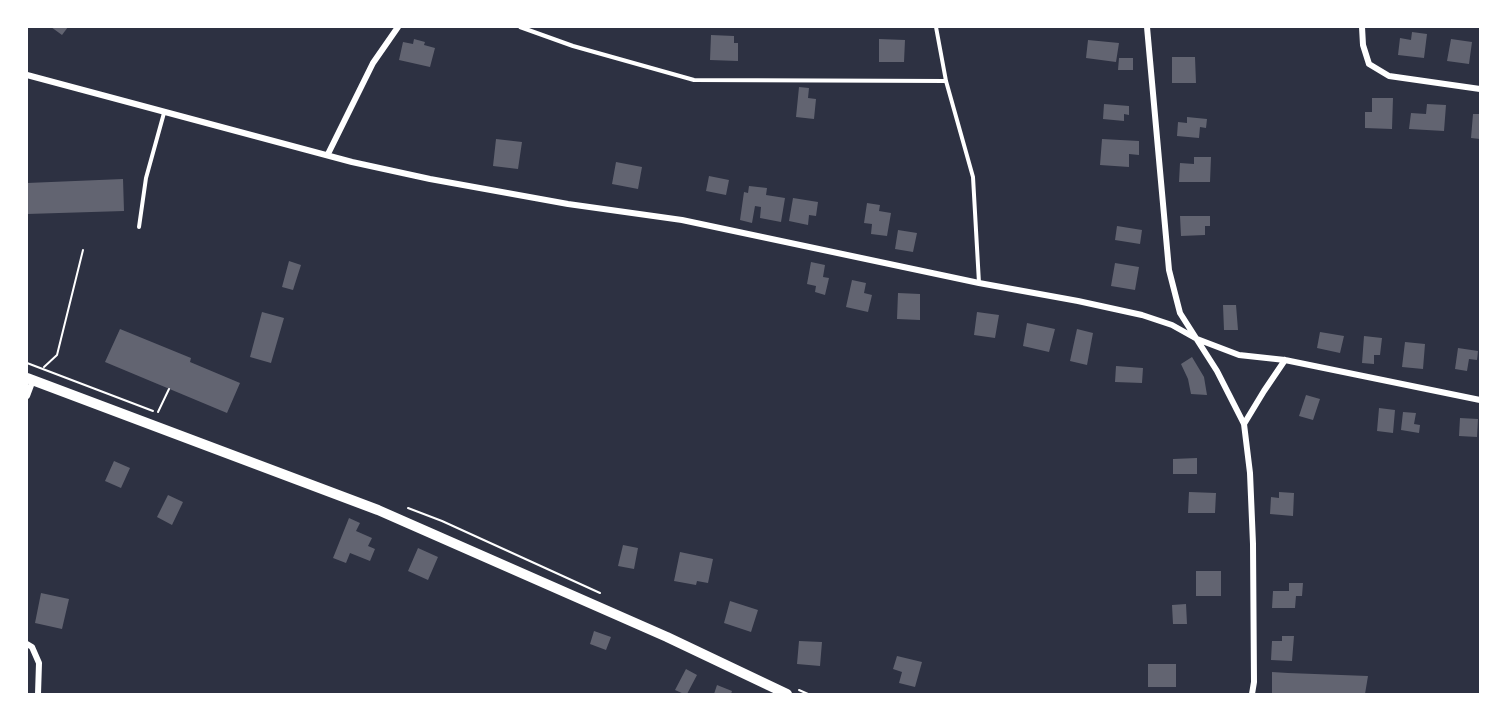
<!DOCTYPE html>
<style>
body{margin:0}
#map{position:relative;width:1507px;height:721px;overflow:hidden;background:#2d3142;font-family:Inter,sans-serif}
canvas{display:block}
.frame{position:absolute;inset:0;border:28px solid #fff;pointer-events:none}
</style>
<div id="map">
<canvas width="1507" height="721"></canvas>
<div class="frame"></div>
</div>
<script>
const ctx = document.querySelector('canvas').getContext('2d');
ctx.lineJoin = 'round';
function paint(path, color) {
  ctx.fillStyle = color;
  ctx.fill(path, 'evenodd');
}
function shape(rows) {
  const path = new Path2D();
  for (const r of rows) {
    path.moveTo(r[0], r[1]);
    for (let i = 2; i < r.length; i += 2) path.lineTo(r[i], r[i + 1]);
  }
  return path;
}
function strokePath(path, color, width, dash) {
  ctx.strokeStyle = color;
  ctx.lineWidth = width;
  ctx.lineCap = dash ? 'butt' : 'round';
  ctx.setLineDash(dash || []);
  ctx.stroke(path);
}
paint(shape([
 [51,27,68,27,62,35],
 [1412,32,1427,34,1424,58,1398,55,1400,38,1411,40],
 [711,35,734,36,734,43,738,43,738,61,710,60],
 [414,39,425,42,424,45,435,48,430,67,399,60,403,42,413,44],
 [879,39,905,40,904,62,879,62],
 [1451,39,1472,42,1469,64,1447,61],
 [1088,40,1119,43,1116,62,1086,58],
 [1172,57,1195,57,1196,83,1172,83],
 [1119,58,1133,58,1133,70,1118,70],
 [799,87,809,88,808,98,816,99,814,119,796,117],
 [1372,98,1393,98,1392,129,1365,128,1365,112,1372,112],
 [1104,104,1129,106,1129,115,1124,114,1124,121,1103,119],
 [1427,104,1446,105,1444,131,1409,129,1411,113,1426,114],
 [1473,114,1480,114,1480,139,1471,138],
 [1187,117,1207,119,1206,128,1200,127,1199,138,1177,136,1178,122,1187,123],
 [496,139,522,142,518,169,493,166],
 [1102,139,1139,141,1139,155,1129,154,1129,167,1100,165],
 [1194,157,1211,157,1210,182,1179,182,1180,163,1194,164],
 [616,162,642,167,638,189,612,184],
 [709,176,729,180,726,195,706,191],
 [123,179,124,211,27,214,27,183],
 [749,186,767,188,766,195,785,198,781,222,760,218,761,207,755,206,752,223,740,220,744,192,748,193],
 [793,198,818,202,816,216,809,215,808,225,789,221],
 [867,203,880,205,879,211,891,213,887,236,871,234,872,224,864,223],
 [1180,216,1210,216,1210,226,1205,226,1205,235,1181,236],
 [1117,226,1142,230,1140,244,1115,240],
 [898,230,917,233,913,252,895,249],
 [289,261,301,265,293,290,282,287],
 [811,262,825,265,823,277,829,278,825,295,815,292,816,286,807,284],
 [1115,263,1139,267,1135,290,1111,286],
 [852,280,866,283,864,293,872,295,868,312,846,307],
 [898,293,920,294,920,320,897,319],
 [1223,305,1236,305,1238,330,1224,330],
 [262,312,284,318,271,363,250,357],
 [977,312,999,315,995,338,974,335],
 [1027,323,1055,329,1049,352,1023,346],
 [120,329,191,358,190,362,240,383,227,413,105,362],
 [1077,329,1093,333,1087,365,1070,361],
 [1320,332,1344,336,1340,353,1317,348],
 [1364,336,1382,338,1380,355,1374,355,1374,364,1362,363],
 [1405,342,1425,344,1423,369,1402,367],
 [1458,348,1478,351,1477,360,1469,359,1467,371,1455,369],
 [1192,357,1204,377,1207,395,1191,394,1188,379,1181,364],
 [1116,366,1143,368,1142,383,1115,382],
 [1306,395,1320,399,1313,420,1299,416],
 [1379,408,1395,410,1393,433,1377,431],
 [1403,412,1416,413,1414,424,1420,425,1419,433,1401,430],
 [1460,418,1478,419,1477,437,1459,436],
 [1197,458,1197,474,1173,474,1173,459],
 [114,461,130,468,121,488,105,481],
 [1189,492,1216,493,1215,513,1188,513],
 [1279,492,1294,493,1293,516,1270,514,1271,497,1279,498],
 [168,495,183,502,172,525,157,517],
 [349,518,360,523,356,531,372,538,368,546,375,549,370,561,350,553,346,563,333,558],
 [623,545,638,548,634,569,618,566],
 [418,548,438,557,428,580,408,571],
 [680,552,713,559,708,583,697,581,696,585,674,581],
 [1196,571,1221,571,1221,596,1196,596],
 [1289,583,1303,583,1302,596,1296,596,1295,608,1272,608,1273,591,1289,591],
 [41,593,69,599,62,629,35,623],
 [730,601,758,610,751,632,724,623],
 [1186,604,1187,624,1173,624,1172,605],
 [594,631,611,637,606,650,590,644],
 [1282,636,1294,636,1292,661,1271,660,1272,641,1282,641],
 [799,641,822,642,820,666,797,664],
 [897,656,922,662,915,687,899,683,902,672,893,669],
 [1148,664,1176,664,1176,687,1148,687],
 [686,669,697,675,687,694,684,694,675,690],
 [1272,672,1288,673,1368,676,1365,694,1272,694],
 [717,685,732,691,731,694,714,694]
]), '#626471');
strokePath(shape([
 [27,363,153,411],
 [44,367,57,355,83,250],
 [158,412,169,389],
 [408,508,442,521,600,593],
 [799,690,808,694]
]), '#fff', 2);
strokePath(shape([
 [520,27,573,46,694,80,946,81],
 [936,27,946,81,973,177,979,283],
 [139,227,146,178,164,113]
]), '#fff', 4);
strokePath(shape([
 [1147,27,1169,270,1180,313,1217,371,1244,424,1250,473,1253,544,1254,682,1252,694],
 [1362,27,1363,45,1369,64,1389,76,1480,89],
 [27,75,352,162,430,179,568,204,682,220,979,283,1078,301,1142,315,1172,325,1197,339,1239,355,1285,360,1480,400],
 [328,154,373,63,398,27],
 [27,396,33,380],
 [1244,424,1264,391,1285,360],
 [27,644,32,647,39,663,38,694]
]), '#fff', 6);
strokePath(shape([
 [27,378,378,510,667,637,787,694]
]), '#fff', 10);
</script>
